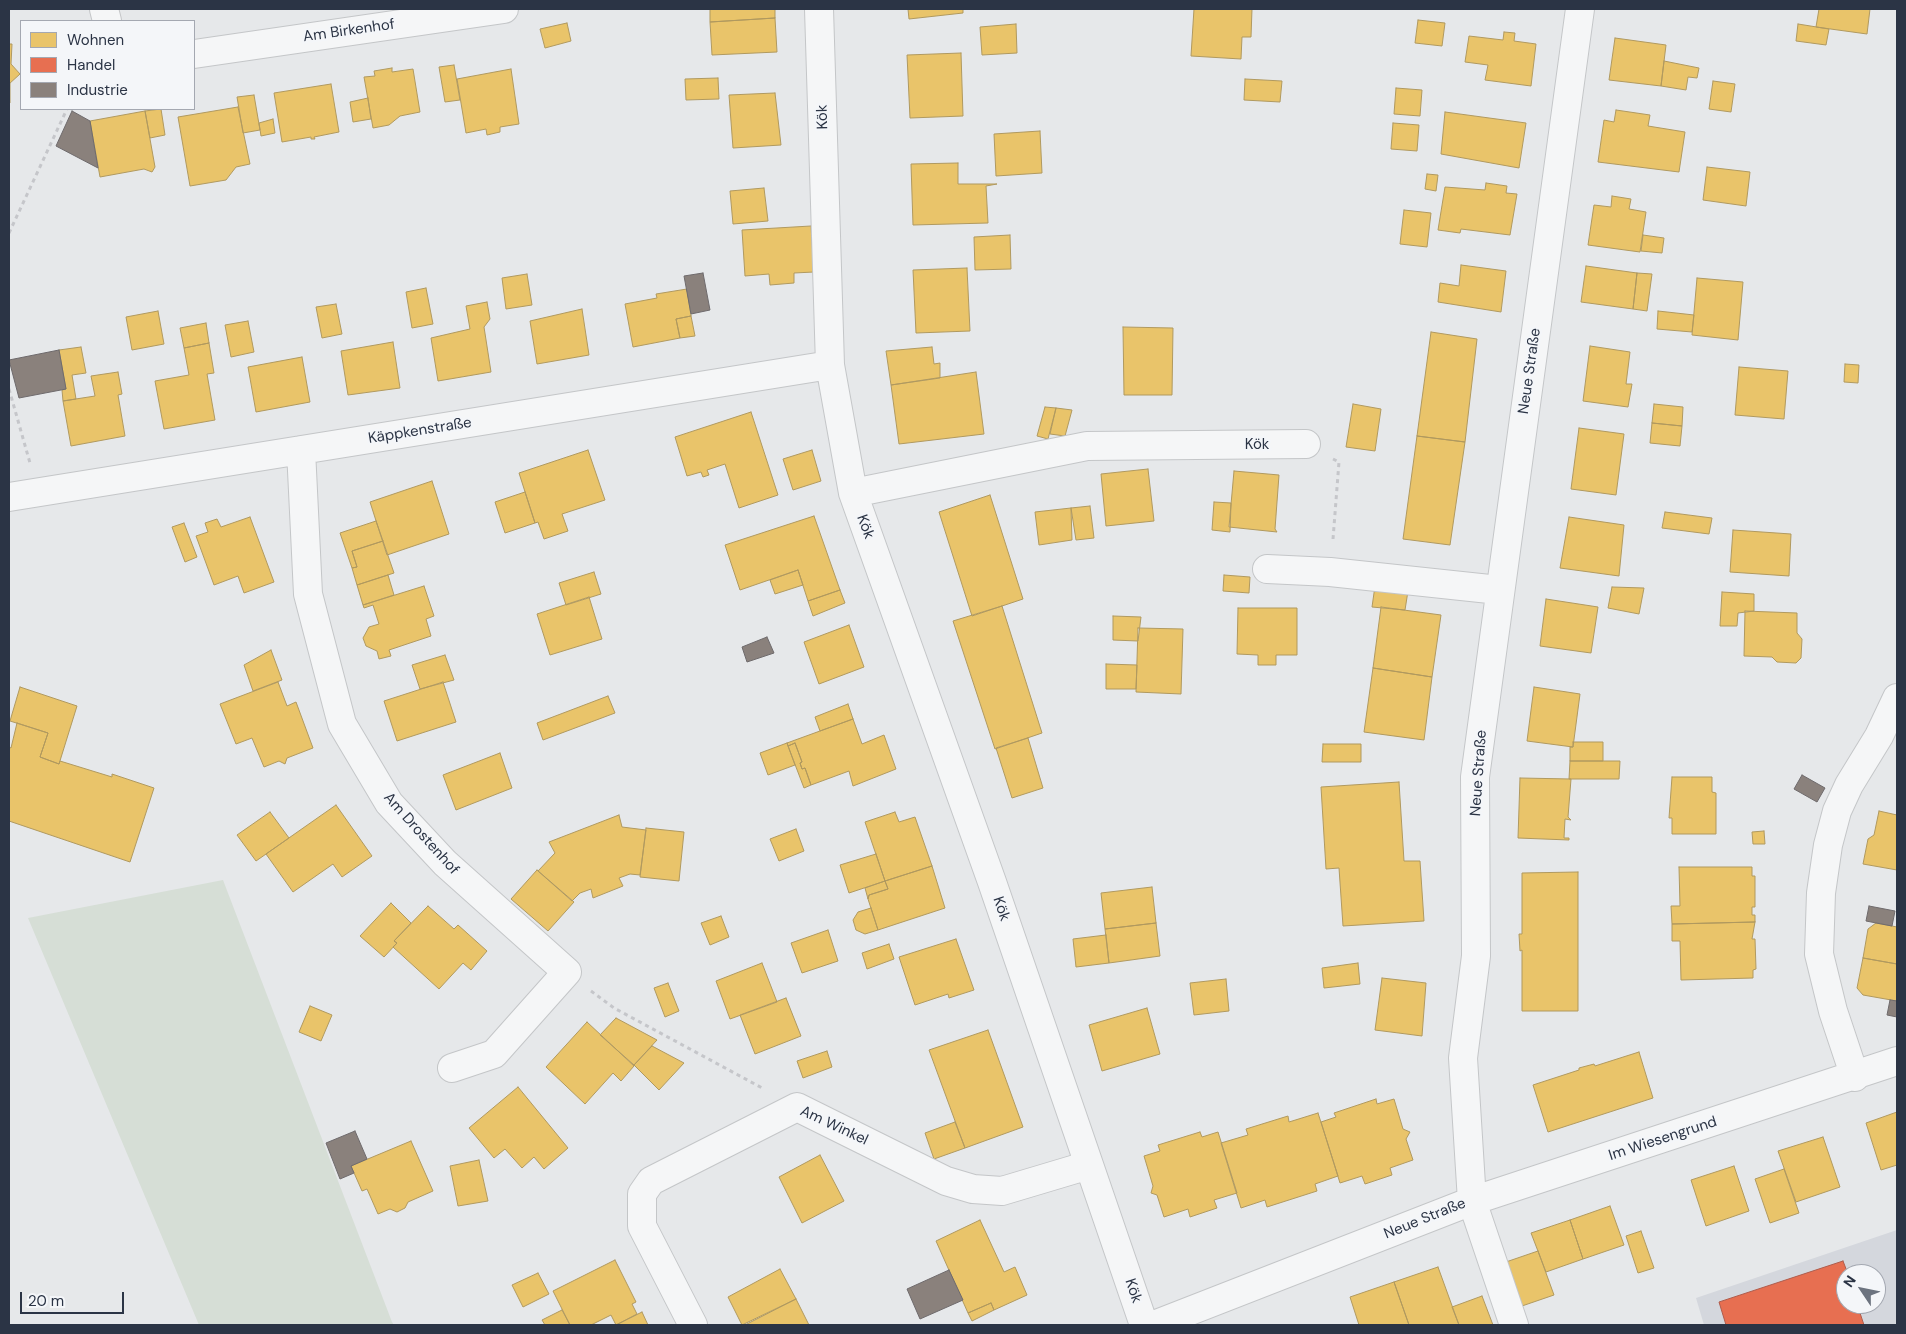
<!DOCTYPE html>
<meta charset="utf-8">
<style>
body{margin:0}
#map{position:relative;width:1906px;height:1334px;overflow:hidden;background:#e6e8ea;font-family:"DM Sans",sans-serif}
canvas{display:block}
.frame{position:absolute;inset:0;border:10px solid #2b3445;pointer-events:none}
.legend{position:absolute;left:20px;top:20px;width:175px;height:90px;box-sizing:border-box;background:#f4f6f9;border:1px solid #a4a8b1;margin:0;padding:6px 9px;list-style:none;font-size:15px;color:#2b3445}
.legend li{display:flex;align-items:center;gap:10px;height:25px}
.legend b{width:25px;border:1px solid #a4a8b1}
.north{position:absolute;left:1836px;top:1264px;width:50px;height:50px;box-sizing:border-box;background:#f4f6f9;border:1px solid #a4a8b1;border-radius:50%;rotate:304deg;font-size:14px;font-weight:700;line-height:20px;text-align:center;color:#2b3445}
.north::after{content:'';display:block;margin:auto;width:18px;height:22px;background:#6c737f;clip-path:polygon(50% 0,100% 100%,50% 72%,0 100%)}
.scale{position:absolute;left:20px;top:1292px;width:104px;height:22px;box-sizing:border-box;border:2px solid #2b3445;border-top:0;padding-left:6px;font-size:15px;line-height:18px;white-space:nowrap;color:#2b3445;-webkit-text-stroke:4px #f4f6f9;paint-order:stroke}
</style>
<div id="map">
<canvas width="1906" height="1334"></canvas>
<div class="frame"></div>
<ul class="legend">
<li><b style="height:14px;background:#e9c46a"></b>Wohnen</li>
<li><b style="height:14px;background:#e76f51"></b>Handel</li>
<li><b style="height:14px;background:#8a817c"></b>Industrie</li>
</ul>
<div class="north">N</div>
<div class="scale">20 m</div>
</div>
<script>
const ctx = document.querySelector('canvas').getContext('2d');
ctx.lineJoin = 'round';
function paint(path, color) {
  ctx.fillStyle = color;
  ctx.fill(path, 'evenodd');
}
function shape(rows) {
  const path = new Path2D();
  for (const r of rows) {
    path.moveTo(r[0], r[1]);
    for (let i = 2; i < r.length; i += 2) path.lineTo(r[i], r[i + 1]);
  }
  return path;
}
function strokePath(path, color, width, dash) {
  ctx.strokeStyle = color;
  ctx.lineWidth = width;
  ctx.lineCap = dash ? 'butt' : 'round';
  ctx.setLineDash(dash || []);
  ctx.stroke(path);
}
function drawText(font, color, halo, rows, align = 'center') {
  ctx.font = font + ' "DM Sans",sans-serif';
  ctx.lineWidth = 5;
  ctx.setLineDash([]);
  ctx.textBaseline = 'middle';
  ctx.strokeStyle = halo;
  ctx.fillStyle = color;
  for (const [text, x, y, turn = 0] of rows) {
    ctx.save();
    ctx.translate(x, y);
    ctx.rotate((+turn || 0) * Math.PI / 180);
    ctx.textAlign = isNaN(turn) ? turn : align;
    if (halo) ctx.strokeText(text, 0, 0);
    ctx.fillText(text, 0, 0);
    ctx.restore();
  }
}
paint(shape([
 [1897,1230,1897,1325,1704,1325,1696,1298],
 [1846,1274,1876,1274,1876,1304,1846,1304]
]), '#d4d7dd');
paint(shape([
 [223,880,392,1322,394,1325,199,1325,28,918]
]), '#d6ded6');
const homes = shape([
 [710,9,775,9,775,18,710,22,710,9],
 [908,9,963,9,963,13,909,19,908,9],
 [1194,9,1252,9,1251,37,1242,37,1241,59,1191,56,1194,9],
 [1819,9,1870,9,1867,34,1816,27,1819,9],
 [775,18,777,52,712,55,710,22,775,18],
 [1418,20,1445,23,1442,46,1415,43,1418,20],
 [567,23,571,41,545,48,540,29,567,23],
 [1016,24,1017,53,982,55,980,27,1016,24],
 [1798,24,1829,29,1826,45,1796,41,1798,24],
 [1504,32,1515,33,1514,41,1536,44,1531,86,1485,80,1488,65,1465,62,1469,36,1503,40,1504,32],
 [1615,38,1666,45,1661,86,1609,80,1615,38],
 [9,44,12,44,11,64,20,74,9,84,9,44],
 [961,53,963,116,910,118,907,55,961,53],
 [1664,61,1699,68,1697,78,1688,77,1686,90,1661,86,1664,61],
 [454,65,460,100,445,102,439,67,454,65],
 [392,68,392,72,413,69,420,112,400,116,389,125,373,128,364,77,375,76,374,71,392,68],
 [511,69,519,124,500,127,500,132,487,135,486,129,466,133,457,79,511,69],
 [718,78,719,99,686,100,685,79,718,78],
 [1245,79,1282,81,1280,102,1244,100,1245,79],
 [1713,81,1735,84,1731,112,1709,109,1713,81],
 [10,83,10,103,9,103,9,84,10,83],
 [331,84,339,132,314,137,315,139,311,139,311,137,282,142,274,93,331,84],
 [1396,88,1422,90,1420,116,1394,114,1396,88],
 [775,93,781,145,733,148,729,95,775,93],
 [254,95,260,130,243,133,237,97,254,95],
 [368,98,371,119,353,122,350,102,368,98],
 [238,107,250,164,236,167,226,180,190,186,178,117,238,107],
 [161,109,165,135,150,138,145,111,161,109],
 [1616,110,1650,115,1648,126,1685,132,1679,172,1598,162,1604,120,1614,122,1616,110],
 [145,111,155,167,152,172,144,169,100,177,90,121,145,111],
 [1445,112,1526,123,1519,168,1441,154,1445,112],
 [273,119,275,133,261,136,259,123,273,119],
 [1393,123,1419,125,1417,151,1391,149,1393,123],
 [1040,131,1042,173,996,176,994,134,1040,131],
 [958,163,958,184,997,184,986,186,988,223,913,225,911,164,958,163],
 [1707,167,1750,172,1746,206,1703,200,1707,167],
 [1427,174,1438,175,1436,191,1425,189,1427,174],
 [1486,183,1507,186,1506,193,1517,194,1510,235,1461,229,1460,233,1438,230,1445,187,1485,190,1486,183],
 [764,188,768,221,733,224,730,191,764,188],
 [1612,196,1631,199,1629,209,1646,212,1640,252,1588,245,1594,205,1611,207,1612,196],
 [1404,210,1431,213,1427,247,1400,244,1404,210],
 [811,226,814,272,794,273,794,283,770,285,769,274,745,276,742,230,811,226],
 [1010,235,1011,269,975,270,974,237,1010,235],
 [1643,235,1664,238,1662,253,1641,251,1643,235],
 [1461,265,1506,271,1501,312,1438,302,1440,283,1459,286,1461,265],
 [1586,266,1637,273,1633,309,1581,302,1586,266],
 [967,268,970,331,916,333,913,270,967,268],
 [1637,273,1652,274,1647,311,1633,309,1637,273],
 [527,274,532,305,506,309,502,278,527,274],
 [1697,278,1743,282,1738,340,1692,335,1697,278],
 [426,288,433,324,412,328,406,292,426,288],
 [687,289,691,316,676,319,680,338,633,347,625,304,657,298,656,294,687,289],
 [487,302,490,319,484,327,491,372,438,381,431,338,470,329,466,306,487,302],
 [336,304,342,334,322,338,316,307,336,304],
 [582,309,589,355,537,364,530,321,582,309],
 [158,311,164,344,132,350,126,317,158,311],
 [1658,311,1694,315,1692,332,1657,329,1658,311],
 [691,316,695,336,680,338,676,319,691,316],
 [248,321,254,352,231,357,225,325,248,321],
 [206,323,209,343,184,348,180,328,206,323],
 [1123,327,1173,328,1172,395,1124,395,1123,327],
 [1431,332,1477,339,1465,442,1417,436,1431,332],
 [393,342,400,388,348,395,341,351,393,342],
 [209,343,214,373,207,374,215,420,164,429,155,381,189,375,184,348,209,343],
 [1590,346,1630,352,1626,384,1632,384,1628,407,1583,401,1590,346],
 [81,347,86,373,72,375,76,399,63,401,62,390,66,389,59,350,81,347],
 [932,347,934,364,940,363,940,378,891,385,886,351,932,347],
 [302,357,310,402,256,412,248,367,302,357],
 [1845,364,1859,365,1858,383,1844,382,1845,364],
 [1739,367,1788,371,1784,419,1735,415,1739,367],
 [118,372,122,394,118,395,125,436,71,446,63,401,95,396,91,376,118,372],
 [976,372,984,434,899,444,891,385,976,372],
 [1353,404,1381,409,1375,451,1346,447,1353,404],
 [1654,404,1683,407,1682,426,1652,423,1654,404],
 [1045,407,1056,408,1048,439,1037,436,1045,407],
 [1056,408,1072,410,1065,436,1050,434,1056,408],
 [751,412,778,495,739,508,725,464,707,470,709,475,703,477,701,472,687,476,675,437,751,412],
 [1652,423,1682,426,1680,446,1650,443,1652,423],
 [1579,428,1624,434,1616,495,1571,489,1579,428],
 [1417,436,1465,442,1450,545,1403,539,1417,436],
 [588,450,605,500,562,514,568,531,544,539,538,522,535,523,519,473,588,450],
 [812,450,821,481,793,490,783,459,812,450],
 [1148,469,1154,521,1106,526,1101,474,1148,469],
 [1234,471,1279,475,1275,529,1277,532,1229,527,1234,471],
 [432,481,449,534,387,555,370,502,432,481],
 [525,492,535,523,505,533,495,502,525,492],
 [990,495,1023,599,972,616,939,512,990,495],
 [1214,502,1231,503,1230,532,1212,530,1214,502],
 [1090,506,1094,538,1076,540,1071,508,1090,506],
 [1071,508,1072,540,1039,545,1035,512,1071,508],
 [1665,512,1712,518,1709,534,1662,528,1665,512],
 [814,516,840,590,808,601,798,570,740,590,725,545,814,516],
 [250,517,274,582,244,593,238,576,214,585,196,536,208,532,205,523,217,519,221,527,250,517],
 [1569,517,1624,525,1619,576,1560,568,1569,517],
 [376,521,383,541,352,551,357,567,352,568,340,533,376,521],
 [184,523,197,557,185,562,172,527,184,523],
 [1733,530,1791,534,1789,576,1730,572,1733,530],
 [383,541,394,573,357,585,352,568,357,567,352,551,383,541],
 [798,570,803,585,775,594,770,580,798,570],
 [594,572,601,594,566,605,559,583,594,572],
 [388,575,394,595,363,605,357,585,388,575],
 [1224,575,1250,577,1249,593,1223,591,1224,575],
 [424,586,434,616,426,619,431,636,389,650,391,656,379,659,377,651,366,646,363,638,369,627,379,624,373,605,364,608,363,605,424,586],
 [1375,586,1408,591,1405,610,1372,607,1375,586],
 [1612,587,1644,588,1639,614,1608,608,1612,587],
 [840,590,845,603,813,616,808,601,840,590],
 [1722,592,1754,594,1754,611,1738,613,1737,626,1720,626,1722,592],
 [589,597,602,639,550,655,537,614,589,597],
 [1546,599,1598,607,1591,653,1540,646,1546,599],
 [1002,606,1042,733,995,749,953,621,1002,606],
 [1381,607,1441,615,1432,677,1373,668,1381,607],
 [1238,608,1297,608,1297,655,1276,655,1276,665,1258,665,1258,655,1237,654,1238,608],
 [1745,611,1797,613,1797,633,1802,639,1801,658,1796,663,1777,662,1772,657,1744,656,1745,611],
 [1113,616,1141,617,1138,641,1113,640,1113,616],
 [849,625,864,667,819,684,804,642,849,625],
 [1138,628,1183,629,1181,694,1136,692,1138,628],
 [271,650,282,680,253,691,244,665,271,650],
 [445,655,454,680,420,689,412,665,445,655],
 [1106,664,1137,665,1136,689,1106,689,1106,664],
 [1373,668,1432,677,1424,740,1364,732,1373,668],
 [278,682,287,706,296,702,313,748,287,758,285,764,279,761,264,767,252,738,236,744,220,704,278,682],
 [443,682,456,722,397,741,384,701,443,682],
 [20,687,77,706,59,764,40,757,48,733,10,721,20,687],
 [1534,687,1580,694,1573,747,1527,741,1534,687],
 [608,696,615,713,543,740,537,723,608,696],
 [848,704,853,719,820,731,815,717,848,704],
 [853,719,862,744,884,735,896,769,853,786,849,771,811,785,805,768,802,769,800,763,802,762,795,743,788,746,787,743,853,719],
 [17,723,48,733,40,757,59,764,60,761,112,777,112,774,154,788,130,862,9,821,9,747,11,748,17,723],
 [1028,738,1043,788,1012,798,996,748,1028,738],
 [1573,742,1603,742,1603,761,1570,761,1570,747,1573,747,1573,742],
 [787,743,795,765,768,775,760,753,787,743],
 [795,743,802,762,800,763,802,769,805,768,811,785,804,788,788,746,795,743],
 [1323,744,1361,744,1361,762,1322,762,1323,744],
 [500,753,512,788,456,810,443,775,500,753],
 [1570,761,1620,761,1619,779,1569,779,1570,761],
 [1672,777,1712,777,1712,792,1716,793,1716,834,1672,834,1672,818,1669,818,1672,777],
 [1520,778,1571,779,1568,817,1571,820,1565,819,1564,838,1569,838,1569,840,1518,838,1520,778],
 [1399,782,1404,861,1420,861,1424,921,1343,926,1339,868,1326,869,1321,787,1399,782],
 [336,805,372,856,342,877,333,864,293,892,266,854,336,805],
 [1879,811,1897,815,1897,870,1863,864,1868,839,1874,835,1879,811],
 [270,812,289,838,256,861,237,835,270,812],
 [895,812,899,822,915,817,932,866,885,881,865,822,895,812],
 [619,815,622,827,646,830,640,875,630,874,619,878,623,886,593,898,591,889,580,893,572,901,538,871,555,853,549,842,619,815],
 [646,828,684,832,679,881,640,877,646,828],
 [796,829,804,851,779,861,770,839,796,829],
 [1764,831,1765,844,1753,844,1752,832,1764,831],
 [876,854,885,881,849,893,840,865,876,854],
 [932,866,945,908,878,930,868,899,869,895,888,889,885,881,932,866],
 [1679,867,1752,867,1752,876,1755,876,1755,907,1752,907,1752,915,1755,915,1755,922,1672,924,1671,906,1680,906,1679,867],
 [537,870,574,902,548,931,511,899,537,870],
 [1578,872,1578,1011,1522,1011,1522,950,1520,951,1519,934,1522,934,1522,873,1578,872],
 [885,881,888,889,869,895,868,899,865,888,885,881],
 [1152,887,1156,923,1105,929,1101,893,1152,887],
 [391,903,411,923,394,941,397,943,384,957,360,936,391,903],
 [428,906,454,929,458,925,487,951,471,970,463,963,439,989,393,947,397,943,394,941,428,906],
 [871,908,878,930,865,934,856,930,853,920,858,912,871,908],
 [721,916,729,937,710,945,701,923,721,916],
 [1755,922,1752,939,1755,939,1756,969,1753,970,1753,978,1681,980,1680,941,1672,941,1672,924,1755,922],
 [1156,923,1160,956,1109,963,1105,929,1156,923],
 [1876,923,1897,927,1897,964,1863,958,1868,929,1876,923],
 [828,930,838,961,802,973,791,943,828,930],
 [1106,935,1109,963,1076,967,1073,939,1106,935],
 [956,939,974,990,949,998,948,994,915,1005,899,957,956,939],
 [889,944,894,959,867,969,862,953,889,944],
 [1863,958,1897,964,1897,1001,1863,995,1857,988,1863,958],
 [762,963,777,1002,730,1019,716,981,762,963],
 [1358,963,1360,984,1324,988,1322,968,1358,963],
 [1382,978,1426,983,1422,1036,1375,1030,1382,978],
 [1226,979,1229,1011,1194,1015,1190,983,1226,979],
 [668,983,679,1011,665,1017,654,988,668,983],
 [786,998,801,1036,755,1054,740,1015,786,998],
 [310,1006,332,1015,321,1041,299,1032,310,1006],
 [1147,1008,1160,1054,1102,1071,1089,1025,1147,1008],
 [616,1018,657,1040,634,1065,600,1035,616,1018],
 [587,1022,634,1066,621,1081,613,1073,585,1104,546,1067,587,1022],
 [988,1030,1023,1127,965,1148,929,1050,988,1030],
 [652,1046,684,1063,659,1090,634,1065,652,1046],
 [827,1051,832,1067,803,1078,797,1061,827,1051],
 [1639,1052,1653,1098,1548,1132,1533,1085,1579,1070,1579,1068,1594,1064,1595,1066,1639,1052],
 [518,1087,568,1148,544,1169,534,1157,522,1168,505,1149,494,1158,469,1128,518,1087],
 [1376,1099,1377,1104,1394,1099,1403,1129,1410,1132,1406,1139,1413,1160,1390,1168,1392,1175,1365,1184,1362,1176,1340,1183,1321,1122,1336,1117,1334,1113,1376,1099],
 [1897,1112,1897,1165,1881,1170,1866,1123,1897,1112],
 [1318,1113,1338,1176,1315,1184,1317,1191,1267,1207,1265,1200,1241,1208,1221,1143,1248,1135,1246,1129,1288,1116,1289,1122,1318,1113],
 [955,1122,965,1148,934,1159,925,1133,955,1122],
 [1200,1132,1202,1137,1218,1132,1237,1193,1214,1200,1217,1208,1190,1217,1188,1209,1164,1217,1157,1195,1151,1193,1153,1186,1144,1156,1160,1151,1158,1145,1200,1132],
 [1823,1137,1840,1187,1796,1202,1778,1151,1823,1137],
 [411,1141,433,1191,408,1202,405,1208,397,1212,390,1209,378,1214,367,1189,362,1191,351,1166,411,1141],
 [820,1155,844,1201,802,1223,779,1177,820,1155],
 [479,1160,488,1201,458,1206,450,1166,479,1160],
 [1734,1166,1749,1211,1706,1226,1691,1180,1734,1166],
 [1784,1169,1799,1213,1770,1223,1755,1179,1784,1169],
 [1610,1206,1624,1245,1583,1259,1570,1220,1610,1206],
 [980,1220,1004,1272,1015,1267,1027,1295,994,1310,991,1303,968,1313,936,1241,980,1220],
 [1570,1220,1583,1259,1546,1272,1531,1233,1570,1220],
 [1641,1231,1654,1268,1638,1273,1626,1236,1641,1231],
 [1538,1251,1554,1295,1519,1307,1503,1263,1538,1251],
 [615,1260,636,1302,632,1304,637,1314,616,1325,611,1315,591,1325,570,1325,553,1291,615,1260],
 [1438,1267,1459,1325,1409,1325,1394,1282,1438,1267],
 [780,1269,796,1299,742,1325,728,1297,780,1269],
 [538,1273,549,1294,523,1307,512,1285,538,1273],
 [1394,1282,1409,1325,1359,1325,1350,1297,1394,1282],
 [1482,1296,1493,1325,1459,1325,1452,1307,1482,1296],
 [796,1299,809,1325,745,1325,796,1299],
 [991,1303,994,1310,972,1321,968,1313,991,1303],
 [562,1310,570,1325,545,1325,542,1320,562,1310],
 [642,1312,648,1325,615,1325,616,1325,642,1312]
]);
paint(homes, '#e9c46a');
strokePath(homes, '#b0995f', 1);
const shops = shape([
 [1843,1261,1848,1274,1846,1304,1857,1304,1864,1325,1726,1325,1719,1302,1843,1261]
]);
paint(shops, '#e76f51');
strokePath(shops, '#af5d4d', 1);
const industry = shape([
 [72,111,90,121,98,168,56,146,72,111],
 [703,273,710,310,691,314,684,276,703,273],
 [59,350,66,389,19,398,9,360,59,350],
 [767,637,774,653,747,662,742,647,767,637],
 [1802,775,1825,788,1817,802,1794,789,1802,775],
 [1869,906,1895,911,1892,926,1866,921,1869,906],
 [1890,1000,1897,1001,1897,1017,1887,1015,1890,1000],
 [355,1131,367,1159,351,1166,354,1173,340,1179,326,1143,355,1131],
 [949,1270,963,1300,920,1319,907,1289,949,1270]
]);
paint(industry, '#8a817c');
strokePath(industry, '#6e6a6c', 1);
const minor = shape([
 [104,9,107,21],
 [819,9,830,365,853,493,992,882,1144,1325],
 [194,54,504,9],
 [301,450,308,594,342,724,389,803,445,863,567,972,494,1054,452,1068],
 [853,493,1087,446,1306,444],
 [9,497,830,365],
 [1267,569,1330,572,1499,590],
 [1855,1077,1833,1011,1819,954,1821,893,1828,845,1837,811,1849,785,1879,736,1897,698],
 [693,1325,642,1226,642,1194,651,1181,797,1107,946,1181,973,1189,1002,1191,1089,1165],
 [1154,1325,1472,1201,1463,1058,1476,956,1475,777,1580,9],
 [1514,1325,1472,1201,1897,1061]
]);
strokePath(minor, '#c4c6c8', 30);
strokePath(shape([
 [9,233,67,109],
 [9,389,30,463],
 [1333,539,1339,462,1333,459],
 [591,991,614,1008,764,1089]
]), '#c5c6ca', 3, [4, 4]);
strokePath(minor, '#f5f6f7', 28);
drawText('15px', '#2b3445', '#f4f6f9', [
 ["Am Birkenhof",349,31,-8],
 ["Kök",823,117,-92],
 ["Neue Straße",1530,371,-82],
 ["Käppkenstraße",420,431,-9],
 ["Kök",1257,445],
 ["Kök",865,527,70],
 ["Neue Straße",1479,773,-86],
 ["Am Drostenhof",421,834,48],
 ["Kök",1001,909,71],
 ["Am Winkel",834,1126,25],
 ["Im Wiesengrund",1663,1139,-18],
 ["Neue Straße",1425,1219,-22],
 ["Kök",1133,1291,71]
]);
</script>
